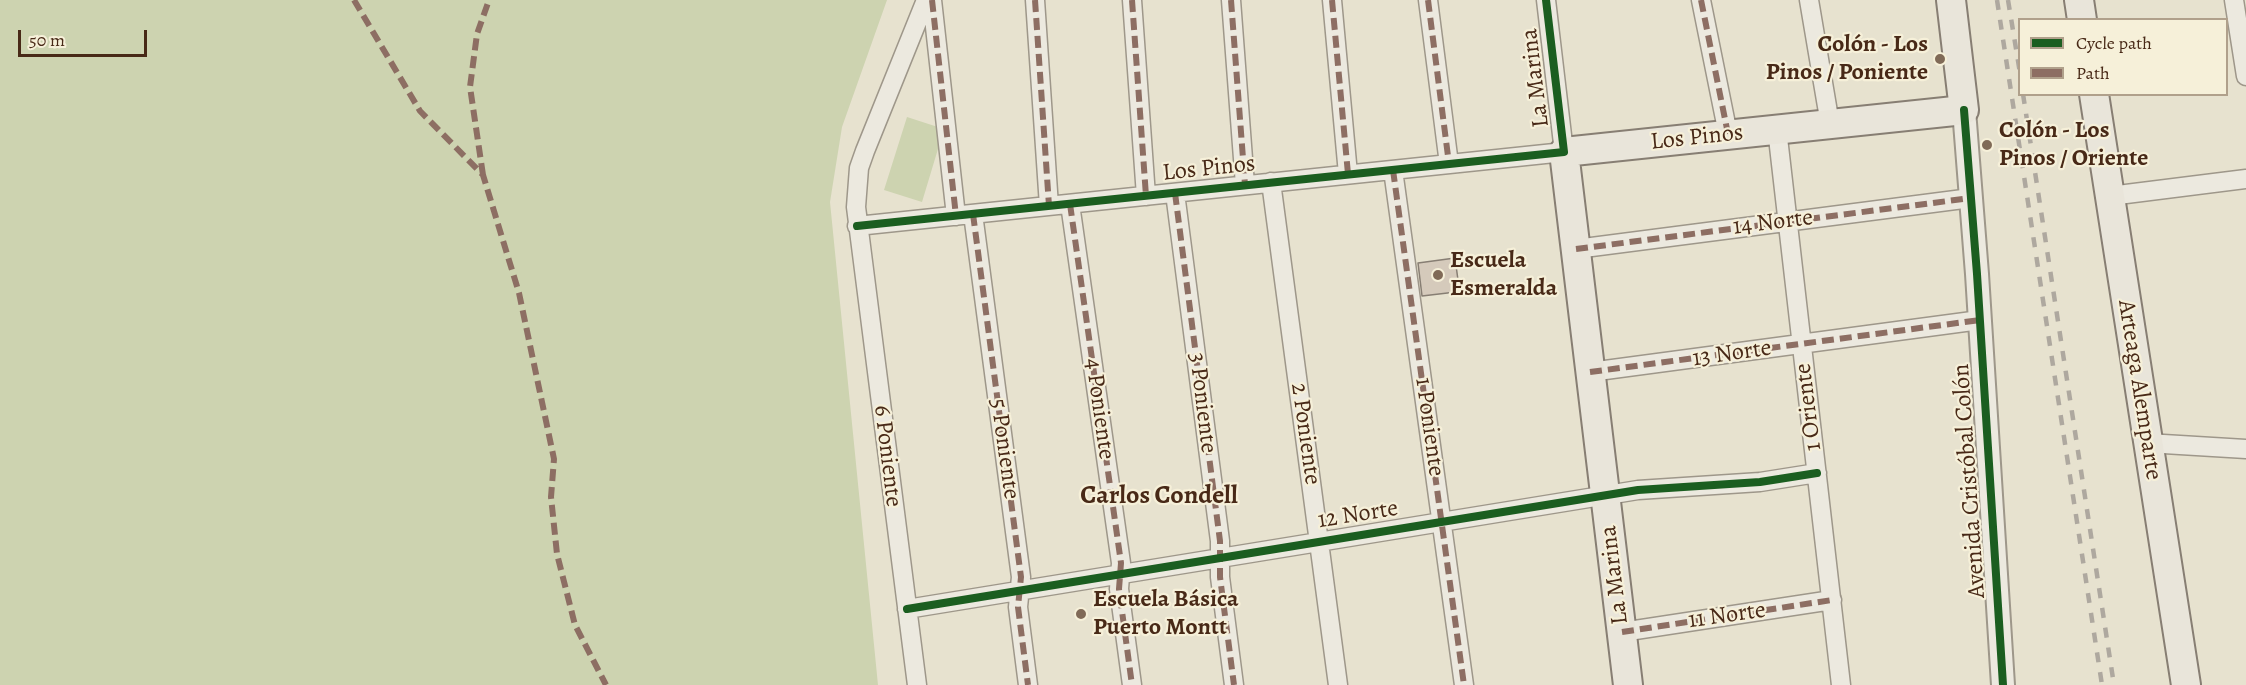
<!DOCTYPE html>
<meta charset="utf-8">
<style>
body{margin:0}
#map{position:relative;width:2246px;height:685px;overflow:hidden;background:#e7e2cf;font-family:Alegreya,serif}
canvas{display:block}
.legend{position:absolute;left:2018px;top:18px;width:210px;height:78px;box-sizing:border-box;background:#f6f0d9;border:2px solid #b0a08b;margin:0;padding:8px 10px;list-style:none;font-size:18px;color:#482917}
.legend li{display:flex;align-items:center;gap:12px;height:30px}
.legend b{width:30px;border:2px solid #b0a08b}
.scale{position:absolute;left:18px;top:30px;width:129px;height:27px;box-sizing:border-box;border:3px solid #482917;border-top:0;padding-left:8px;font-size:18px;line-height:21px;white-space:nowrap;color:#482917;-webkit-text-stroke:4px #f6f0d9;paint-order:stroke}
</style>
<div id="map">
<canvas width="2246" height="685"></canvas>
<ul class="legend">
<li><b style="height:8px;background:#1b5e20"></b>Cycle path</li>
<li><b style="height:8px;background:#8d6e63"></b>Path</li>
</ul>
<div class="scale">50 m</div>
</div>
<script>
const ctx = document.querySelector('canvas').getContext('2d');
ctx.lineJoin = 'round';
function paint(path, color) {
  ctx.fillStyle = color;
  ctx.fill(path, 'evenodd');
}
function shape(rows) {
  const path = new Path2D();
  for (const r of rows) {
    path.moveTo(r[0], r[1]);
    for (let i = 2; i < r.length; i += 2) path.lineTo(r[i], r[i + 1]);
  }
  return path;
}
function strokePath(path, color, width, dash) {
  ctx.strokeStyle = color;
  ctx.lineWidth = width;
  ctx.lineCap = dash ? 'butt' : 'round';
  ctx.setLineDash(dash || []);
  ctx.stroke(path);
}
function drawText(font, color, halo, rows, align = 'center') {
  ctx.font = font + ' Alegreya,serif';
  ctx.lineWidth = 4.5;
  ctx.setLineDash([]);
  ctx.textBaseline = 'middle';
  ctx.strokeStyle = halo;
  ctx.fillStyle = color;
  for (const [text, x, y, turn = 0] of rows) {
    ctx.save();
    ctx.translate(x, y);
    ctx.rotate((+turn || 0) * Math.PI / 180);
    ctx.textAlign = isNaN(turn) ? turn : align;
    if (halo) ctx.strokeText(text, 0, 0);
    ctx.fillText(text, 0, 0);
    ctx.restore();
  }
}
paint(shape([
 [0,0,887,0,842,127,830,202,878,685,0,685],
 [907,117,944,129,922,202,884,190]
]), '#cdd3b0');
const building = shape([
 [1455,258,1458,280,1455,280,1456,292,1422,296,1418,263,1455,258]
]);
paint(building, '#d5cabb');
strokePath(building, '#877e73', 1.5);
const minor = shape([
 [932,0,956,216],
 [1035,0,1049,206],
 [1132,0,1146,196],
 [1231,0,1245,185],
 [1332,0,1348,174],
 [1428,0,1449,164],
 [1701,0,1728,134],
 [1809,0,1830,124],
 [2234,0,2246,76],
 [1777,129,1841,685],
 [1393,170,1464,685],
 [1271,182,1338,685],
 [1175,193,1220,541,1220,577,1234,685],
 [2110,196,2246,179],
 [1070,204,1121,563,1119,589,1132,685],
 [973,214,1021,577,1018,607,1028,685],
 [857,226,1564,152,1546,0],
 [1576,249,1971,198],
 [1590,372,1980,320],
 [2147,443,2246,449],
 [907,609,1638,490,1760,482,1817,473],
 [1622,632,1832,600],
 [917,685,856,207,859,168,865,151,926,0]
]);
const tertiary = shape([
 [1964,110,1977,274,2003,685]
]);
const primary = shape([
 [2079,0,2082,20],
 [2094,94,2186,685],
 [1628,685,1564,152,1964,110,1951,0]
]);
strokePath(minor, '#9e978a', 21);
strokePath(tertiary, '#9e978a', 26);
strokePath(primary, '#877e73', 32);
strokePath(minor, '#ece9df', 18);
strokePath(tertiary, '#ece9df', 22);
strokePath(primary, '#e9e5da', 28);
strokePath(shape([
 [1997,0,2102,685],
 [2008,0,2020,73],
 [2023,94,2114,685]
]), '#aea89f', 4.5, [10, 10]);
strokePath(shape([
 [354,0,420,111,483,175,519,293,554,459,551,497,557,554,575,625,606,685],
 [932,0,956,216],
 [1035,0,1049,206],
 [1132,0,1146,196],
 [1231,0,1245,185],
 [1332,0,1348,174],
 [1428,0,1449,164],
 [1701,0,1728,134],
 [1393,170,1464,685],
 [483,175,470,87,477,34,489,0],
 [1175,193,1220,541,1220,577,1234,685],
 [1070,204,1121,563,1119,589,1132,685],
 [973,214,1021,577,1018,607,1028,685],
 [1576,249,1971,198],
 [1590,372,1980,320],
 [1622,632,1832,600]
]), '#8d6e63', 6, [12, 6]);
strokePath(shape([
 [1964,110,1977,274,2003,685],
 [857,226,1564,152,1546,0],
 [907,609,1638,490,1760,482,1817,473]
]), '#1b5e20', 8);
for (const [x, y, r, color] of [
 [1940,59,6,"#806a57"],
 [1987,145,6,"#806a57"],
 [1438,275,6,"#806a57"],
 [1081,614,6,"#806a57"]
]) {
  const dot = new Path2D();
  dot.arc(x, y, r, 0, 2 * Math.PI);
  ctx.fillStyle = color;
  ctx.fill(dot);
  strokePath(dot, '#f6f0d9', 2);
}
drawText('bold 24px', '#482917', '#f6f0d9', [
 ["Colón - Los",1928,45,"right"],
 ["Pinos / Poniente",1928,73,"right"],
 ["Colón - Los",1999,131],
 ["Pinos / Oriente",1999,159],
 ["Escuela",1450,261],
 ["Esmeralda",1450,289],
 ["Escuela Básica",1093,600],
 ["Puerto Montt",1093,628]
], 'left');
drawText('24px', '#482917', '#f6f0d9', [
 ["La Marina",1536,78,-97],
 ["Los Pinos",1697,138,-6],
 ["Los Pinos",1209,169,-6],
 ["14 Norte",1773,223,-7],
 ["13 Norte",1732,354,-8],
 ["Arteaga Alemparte",2139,390,81],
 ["3 Poniente",1202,403,83],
 ["1 Oriente",1809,407,-97],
 ["4 Poniente",1099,409,82],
 ["1 Poniente",1429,427,82],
 ["2 Poniente",1305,434,82],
 ["5 Poniente",1004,449,82],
 ["6 Poniente",887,456,83],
 ["Avenida Cristóbal Colón",1970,481,-94],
 ["12 Norte",1358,515,-9],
 ["La Marina",1615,575,-97],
 ["11 Norte",1727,616,-8]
]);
drawText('bold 26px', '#482917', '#f6f0d9', [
 ["Carlos Condell",1159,497]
]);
</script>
